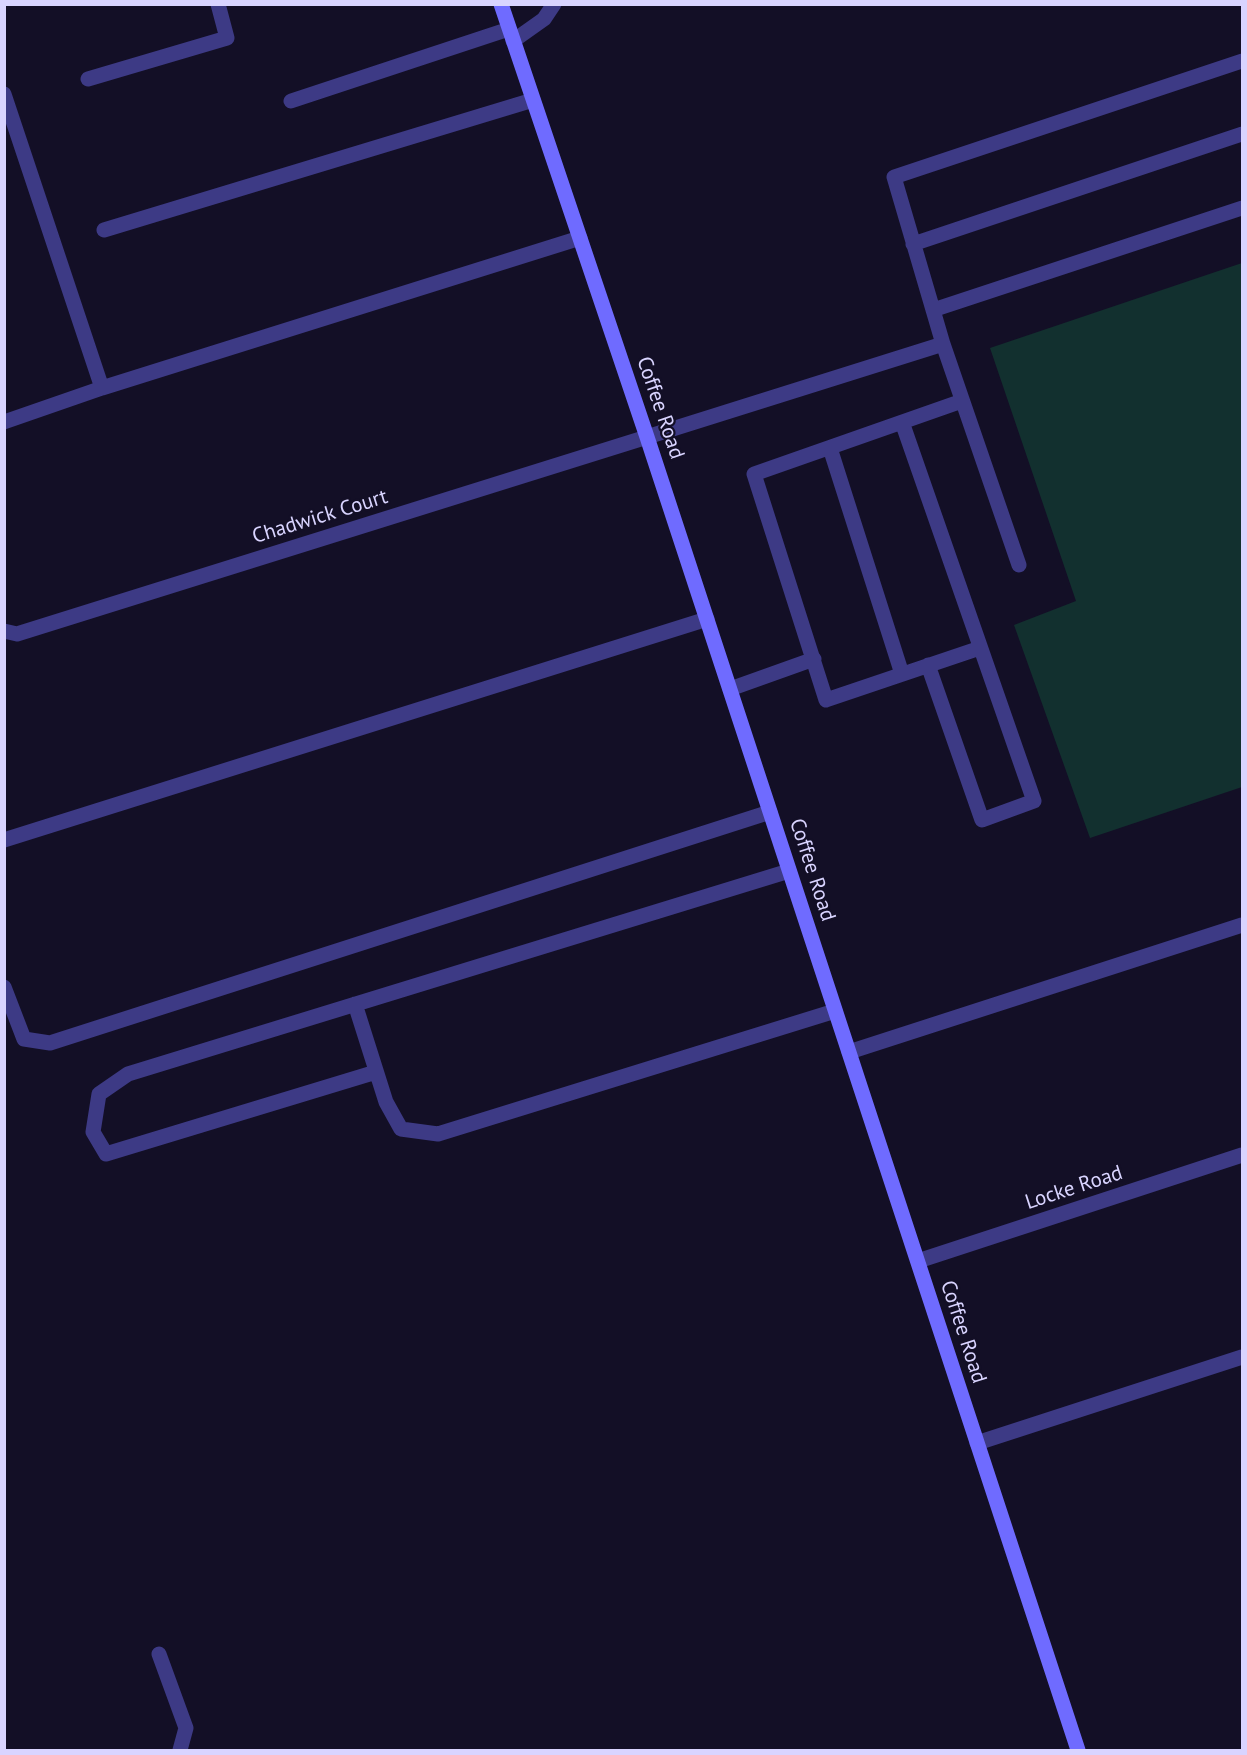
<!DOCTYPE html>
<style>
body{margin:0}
#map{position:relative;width:1247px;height:1755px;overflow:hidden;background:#130f26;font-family:"PT Sans",sans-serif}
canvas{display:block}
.frame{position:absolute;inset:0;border:6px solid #d9d4ff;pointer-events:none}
</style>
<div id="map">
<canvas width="1247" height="1755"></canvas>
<div class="frame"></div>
</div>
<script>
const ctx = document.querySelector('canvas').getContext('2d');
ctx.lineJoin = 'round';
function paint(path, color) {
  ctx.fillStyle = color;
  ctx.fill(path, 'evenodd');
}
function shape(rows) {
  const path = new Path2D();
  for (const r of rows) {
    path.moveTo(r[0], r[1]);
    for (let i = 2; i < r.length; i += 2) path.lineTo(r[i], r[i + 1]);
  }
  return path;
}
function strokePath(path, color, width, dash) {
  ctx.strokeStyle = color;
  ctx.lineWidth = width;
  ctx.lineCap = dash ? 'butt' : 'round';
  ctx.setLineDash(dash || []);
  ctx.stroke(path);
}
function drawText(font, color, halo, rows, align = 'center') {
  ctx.font = font + ' "PT Sans",sans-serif';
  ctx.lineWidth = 4.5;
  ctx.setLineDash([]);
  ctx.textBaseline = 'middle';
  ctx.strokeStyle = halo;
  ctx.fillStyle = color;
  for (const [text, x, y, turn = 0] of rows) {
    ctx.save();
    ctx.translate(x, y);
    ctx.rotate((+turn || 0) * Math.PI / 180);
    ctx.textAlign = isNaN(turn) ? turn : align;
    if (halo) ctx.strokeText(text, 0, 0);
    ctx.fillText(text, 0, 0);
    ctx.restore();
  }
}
paint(shape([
 [1242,263,1242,787,1090,838,1014,625,1076,601,990,348]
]), '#12302f');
strokePath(shape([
 [513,41,544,19,554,4],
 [88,79,227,38,218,4],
 [4,94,102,388],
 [291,101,509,29],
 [104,230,533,100],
 [913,244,1242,134],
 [933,310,1242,208],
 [962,401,754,474,826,700,980,648],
 [4,422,102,388,580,238],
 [902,422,1034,801,982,820,928,665],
 [647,437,943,344],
 [830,448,902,674],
 [1019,565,943,344,894,177,1242,61],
 [730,689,814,659],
 [4,840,707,619],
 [4,987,24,1039,50,1043,770,812],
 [355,1004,386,1102,401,1129,438,1134,835,1011],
 [849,1052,1242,925],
 [376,1072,106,1154,93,1132,99,1094,128,1074,789,871],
 [977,1443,1242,1357],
 [159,1654,186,1728,180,1750]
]), '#3d3a85', 15);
strokePath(shape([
 [4,631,17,634,647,437],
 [918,1261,1242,1155]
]), '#3d3a85', 15);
strokePath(shape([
 [501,4,647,437,1078,1750]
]), '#6f6bff', 15);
drawText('21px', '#d9d4ff', '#130f26', [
 ["Coffee Road",660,408,71],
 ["Chadwick Court",320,517,-17],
 ["Coffee Road",812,870,72],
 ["Locke Road",1074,1188,-18],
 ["Coffee Road",963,1332,72]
]);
</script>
